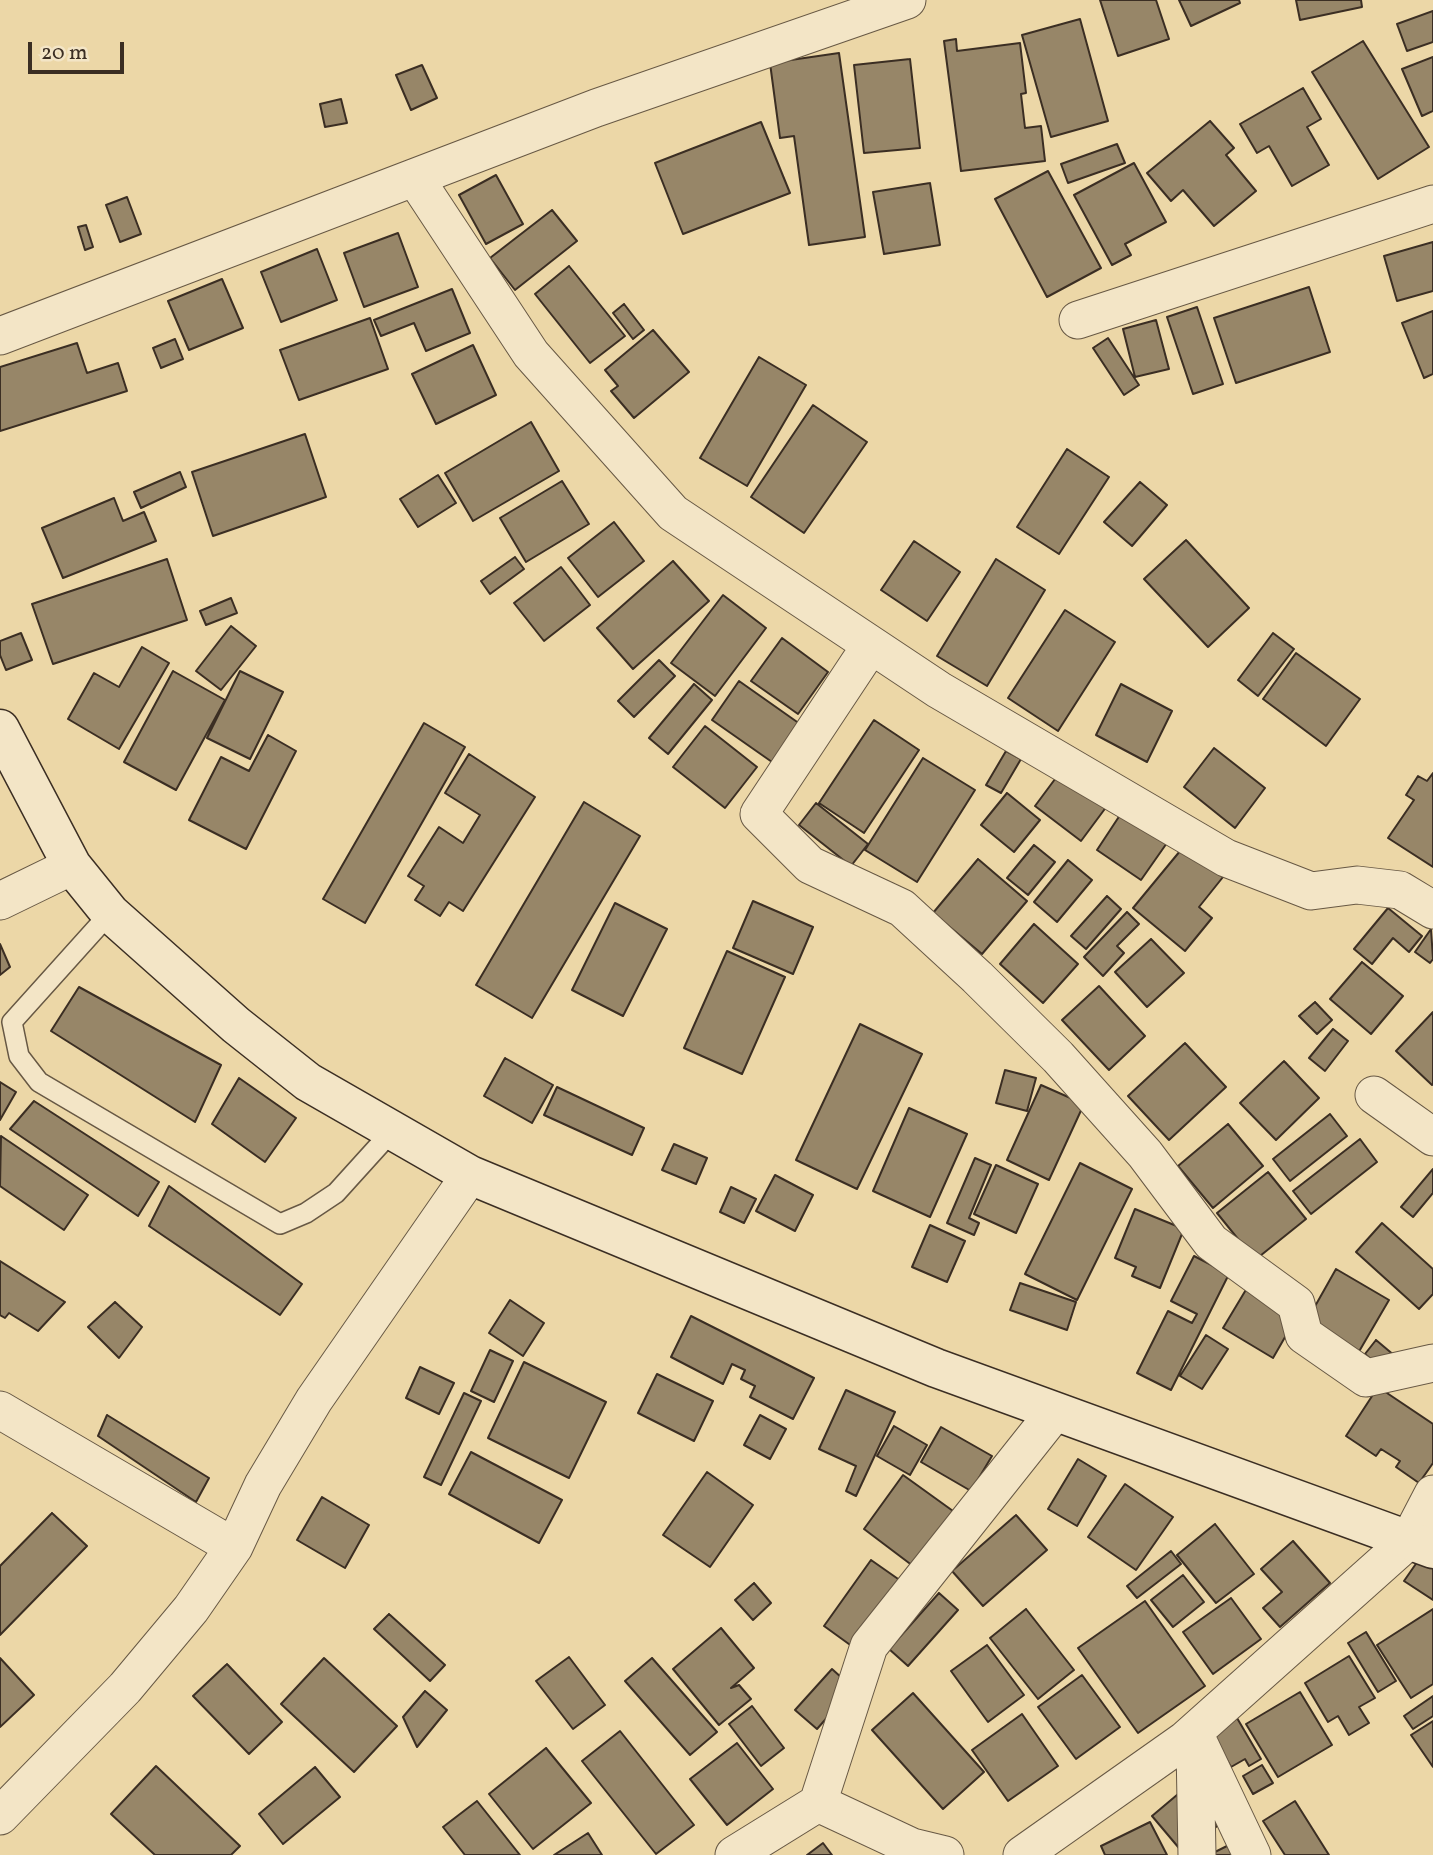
<!DOCTYPE html>
<style>
body{margin:0}
#map{position:relative;width:1433px;height:1855px;overflow:hidden;background:#ecd7a7;font-family:Vollkorn,serif}
canvas{display:block}
.scale{position:absolute;left:28px;top:42px;width:96px;height:32px;box-sizing:border-box;border:4px solid #3b2e23;border-top:0;padding-left:9px;font-size:21px;line-height:24px;white-space:nowrap;color:#3b2e23;-webkit-text-stroke:5px #f3e5c6;paint-order:stroke}
</style>
<div id="map">
<canvas width="1433" height="1855"></canvas>
<div class="scale">20 m</div>
</div>
<script>
const ctx = document.querySelector('canvas').getContext('2d');
ctx.lineJoin = 'round';
function paint(path, color) {
  ctx.fillStyle = color;
  ctx.fill(path, 'evenodd');
}
function shape(rows) {
  const path = new Path2D();
  for (const r of rows) {
    path.moveTo(r[0], r[1]);
    for (let i = 2; i < r.length; i += 2) path.lineTo(r[i], r[i + 1]);
  }
  return path;
}
function strokePath(path, color, width, dash) {
  ctx.strokeStyle = color;
  ctx.lineWidth = width;
  ctx.lineCap = dash ? 'butt' : 'round';
  ctx.setLineDash(dash || []);
  ctx.stroke(path);
}
const building = shape([
 [1100,0,1156,0,1169,39,1118,56,1100,0],
 [1179,0,1239,0,1240,3,1191,26,1179,0],
 [1296,0,1361,0,1362,7,1300,20,1296,0],
 [1433,11,1433,42,1407,51,1397,24,1433,11],
 [1080,19,1108,121,1051,137,1022,35,1080,19],
 [956,39,957,51,1020,43,1026,93,1021,94,1025,128,1041,126,1045,161,961,171,944,41,956,39],
 [1363,41,1429,147,1378,179,1312,72,1363,41],
 [839,53,865,237,809,245,794,136,780,138,770,63,839,53],
 [1433,57,1433,111,1422,116,1402,69,1433,57],
 [910,59,920,148,864,153,854,65,910,59],
 [422,65,437,98,411,110,396,75,422,65],
 [1303,88,1321,119,1307,127,1329,165,1292,186,1269,146,1257,153,1240,124,1303,88],
 [341,99,347,123,325,127,320,104,341,99],
 [1210,121,1234,148,1226,155,1256,191,1214,226,1183,190,1171,201,1147,173,1210,121],
 [761,122,790,193,683,234,655,163,761,122],
 [1117,144,1125,163,1068,183,1061,164,1117,144],
 [1134,163,1166,222,1125,244,1131,255,1112,265,1074,195,1134,163],
 [1048,171,1101,268,1047,297,995,199,1048,171],
 [496,175,523,224,486,244,459,195,496,175],
 [930,183,940,245,884,254,873,192,930,183],
 [127,197,141,234,120,242,106,205,127,197],
 [552,210,577,241,515,290,490,258,552,210],
 [86,225,93,247,85,250,78,227,86,225],
 [398,233,418,287,364,307,344,253,398,233],
 [1433,242,1433,291,1397,301,1384,256,1433,242],
 [317,249,337,300,281,322,261,272,317,249],
 [569,266,625,336,590,363,535,294,569,266],
 [222,279,243,328,189,350,168,301,222,279],
 [1309,287,1330,352,1236,383,1214,318,1309,287],
 [452,289,470,333,426,351,414,323,381,336,374,320,452,289],
 [624,304,644,330,633,339,613,313,624,304],
 [1197,307,1223,384,1193,394,1167,317,1197,307],
 [1433,311,1433,374,1424,378,1402,323,1433,311],
 [370,318,388,369,299,400,280,350,370,318],
 [1156,320,1169,369,1135,377,1123,329,1156,320],
 [653,330,689,372,634,418,611,391,618,386,605,370,653,330],
 [1108,338,1139,385,1124,395,1093,348,1108,338],
 [175,339,183,359,161,368,153,348,175,339],
 [77,343,87,373,118,363,127,391,0,431,0,367,77,343],
 [473,345,496,395,436,424,412,374,473,345],
 [759,357,806,385,747,486,700,458,759,357],
 [813,405,867,442,804,533,751,497,813,405],
 [531,422,559,471,473,521,445,473,531,422],
 [305,434,326,497,213,536,192,472,305,434],
 [1067,449,1109,477,1059,554,1017,527,1067,449],
 [180,472,186,487,141,508,134,492,180,472],
 [438,475,456,503,418,527,400,499,438,475],
 [562,481,589,524,526,562,500,518,562,481],
 [1140,482,1167,505,1132,546,1104,522,1140,482],
 [114,498,123,521,144,512,156,541,63,578,42,528,114,498],
 [614,522,644,561,598,597,568,558,614,522],
 [1186,540,1249,608,1208,647,1144,579,1186,540],
 [914,541,960,572,927,621,881,590,914,541],
 [515,557,524,569,490,594,481,581,515,557],
 [167,559,187,620,53,664,32,604,167,559],
 [996,559,1045,590,987,686,937,656,996,559],
 [673,561,709,601,633,669,597,628,673,561],
 [561,567,590,605,544,641,514,603,561,567],
 [723,595,766,628,715,696,671,663,723,595],
 [231,598,237,613,206,625,200,611,231,598],
 [1065,610,1115,642,1058,731,1008,698,1065,610],
 [231,626,256,646,221,690,196,671,231,626],
 [21,633,32,660,6,670,0,655,0,641,21,633],
 [1273,633,1294,649,1258,696,1238,680,1273,633],
 [782,638,828,672,798,714,751,681,782,638],
 [142,647,169,663,119,749,68,719,94,673,119,687,142,647],
 [1296,653,1360,699,1326,746,1263,699,1296,653],
 [659,660,675,676,634,717,618,701,659,660],
 [173,671,225,700,176,790,124,762,173,671],
 [240,671,283,692,250,759,207,738,240,671],
 [739,681,800,724,772,762,712,720,739,681],
 [694,684,712,700,668,754,649,738,694,684],
 [1121,684,1172,711,1147,762,1096,735,1121,684],
 [874,720,919,750,864,833,819,803,874,720],
 [424,723,465,747,365,923,323,899,424,723],
 [705,726,757,767,725,808,673,767,705,726],
 [268,735,296,751,246,849,189,820,221,757,249,771,268,735],
 [1214,748,1265,788,1235,828,1184,787,1214,748],
 [1006,751,1021,759,1001,793,986,785,1006,751],
 [469,754,535,797,463,911,449,902,440,916,415,900,424,886,408,876,439,827,463,843,480,815,445,793,469,754],
 [923,758,975,790,917,882,865,850,923,758],
 [1061,771,1107,806,1081,841,1035,806,1061,771],
 [1433,773,1433,867,1388,838,1414,800,1406,795,1418,776,1427,781,1433,773],
 [1007,793,1040,820,1014,852,981,825,1007,793],
 [584,802,640,836,532,1018,476,985,584,802],
 [816,803,868,844,851,866,799,825,816,803],
 [1124,809,1169,840,1141,880,1097,850,1124,809],
 [1034,845,1055,862,1028,895,1007,878,1034,845],
 [1185,845,1223,877,1199,907,1212,918,1185,951,1133,908,1185,845],
 [978,859,1027,901,982,954,933,913,978,859],
 [1068,860,1092,880,1057,922,1034,902,1068,860],
 [1107,896,1121,909,1086,949,1071,936,1107,896],
 [753,901,813,927,793,974,733,948,753,901],
 [615,903,667,929,623,1016,572,990,615,903],
 [1388,908,1422,936,1409,952,1393,938,1372,964,1354,949,1388,908],
 [1127,912,1139,924,1117,946,1124,953,1103,976,1084,957,1127,912],
 [1034,924,1078,964,1043,1003,1000,964,1034,924],
 [1431,929,1433,959,1430,963,1415,952,1431,929],
 [1151,939,1184,973,1147,1007,1115,972,1151,939],
 [0,944,10,967,0,975,0,944],
 [727,951,785,977,742,1074,684,1048,727,951],
 [1362,962,1403,996,1371,1034,1330,999,1362,962],
 [1099,986,1145,1036,1109,1070,1062,1020,1099,986],
 [79,987,221,1065,195,1122,51,1031,79,987],
 [1315,1002,1332,1020,1317,1034,1299,1016,1315,1002],
 [1433,1012,1433,1084,1432,1085,1396,1051,1433,1012],
 [860,1024,922,1054,857,1189,796,1160,860,1024],
 [1333,1029,1348,1041,1325,1071,1309,1058,1333,1029],
 [1185,1043,1226,1087,1169,1140,1128,1096,1185,1043],
 [505,1058,553,1085,532,1123,484,1096,505,1058],
 [1284,1061,1319,1098,1276,1140,1240,1103,1284,1061],
 [1005,1070,1036,1078,1027,1111,996,1103,1005,1070],
 [239,1078,296,1118,265,1162,212,1124,239,1078],
 [0,1082,16,1092,0,1120,0,1082],
 [1041,1085,1084,1104,1049,1180,1007,1160,1041,1085],
 [557,1087,644,1128,632,1155,544,1115,557,1087],
 [34,1101,159,1182,138,1216,10,1129,34,1101],
 [909,1108,967,1134,930,1217,873,1191,909,1108],
 [1330,1114,1347,1136,1290,1181,1273,1159,1330,1114],
 [1228,1124,1263,1166,1213,1208,1178,1166,1228,1124],
 [1,1136,88,1195,64,1230,0,1186,1,1136],
 [1360,1139,1377,1162,1311,1214,1293,1191,1360,1139],
 [674,1144,707,1158,696,1184,662,1170,674,1144],
 [975,1158,991,1165,969,1218,979,1223,974,1235,947,1223,975,1158],
 [1080,1163,1132,1189,1077,1300,1025,1274,1080,1163],
 [996,1165,1038,1184,1016,1233,974,1214,996,1165],
 [1433,1169,1433,1193,1413,1217,1401,1207,1433,1169],
 [1268,1172,1306,1219,1255,1260,1217,1213,1268,1172],
 [775,1175,813,1195,795,1231,756,1211,775,1175],
 [169,1186,302,1284,280,1315,149,1226,169,1186],
 [731,1187,756,1199,744,1223,720,1212,731,1187],
 [1135,1209,1184,1229,1160,1288,1132,1276,1136,1267,1115,1258,1135,1209],
 [1382,1223,1433,1269,1433,1294,1419,1309,1356,1252,1382,1223],
 [930,1225,965,1241,947,1282,912,1267,930,1225],
 [1194,1256,1229,1274,1171,1390,1137,1373,1168,1311,1192,1323,1197,1314,1171,1301,1194,1256],
 [0,1261,65,1302,38,1331,9,1313,5,1318,0,1315,0,1261],
 [1336,1269,1389,1300,1357,1355,1305,1324,1336,1269],
 [1020,1283,1076,1302,1067,1330,1010,1310,1020,1283],
 [1247,1288,1296,1318,1273,1358,1223,1328,1247,1288],
 [510,1300,544,1323,523,1356,489,1333,510,1300],
 [115,1302,142,1327,119,1358,88,1327,115,1302],
 [691,1316,814,1378,793,1419,750,1397,755,1386,741,1379,745,1370,732,1364,723,1384,671,1357,691,1316],
 [1206,1335,1228,1349,1202,1389,1180,1376,1206,1335],
 [1376,1340,1395,1356,1383,1370,1365,1354,1376,1340],
 [490,1350,513,1361,494,1402,471,1391,490,1350],
 [524,1362,606,1402,569,1478,488,1438,524,1362],
 [420,1367,454,1383,439,1414,406,1398,420,1367],
 [657,1374,713,1401,694,1441,638,1413,657,1374],
 [1378,1387,1433,1424,1433,1463,1419,1483,1396,1467,1400,1461,1381,1449,1376,1456,1346,1436,1378,1387],
 [846,1390,895,1412,856,1496,846,1491,856,1466,819,1449,846,1390],
 [464,1393,481,1401,441,1485,424,1477,464,1393],
 [107,1415,209,1478,196,1502,98,1436,107,1415],
 [760,1415,786,1429,770,1459,744,1445,760,1415],
 [894,1426,927,1445,910,1475,877,1456,894,1426],
 [941,1427,992,1456,971,1491,921,1462,941,1427],
 [471,1452,562,1500,539,1543,449,1494,471,1452],
 [1078,1459,1106,1476,1077,1526,1048,1509,1078,1459],
 [707,1472,753,1505,710,1567,663,1535,707,1472],
 [903,1475,953,1511,913,1566,864,1529,903,1475],
 [1125,1484,1173,1517,1136,1570,1088,1537,1125,1484],
 [322,1497,369,1525,345,1568,297,1540,322,1497],
 [52,1513,87,1546,0,1635,0,1566,52,1513],
 [1016,1515,1047,1550,983,1606,952,1571,1016,1515],
 [1215,1524,1254,1574,1216,1603,1177,1555,1215,1524],
 [1293,1541,1330,1583,1280,1627,1263,1608,1282,1592,1261,1569,1293,1541],
 [1171,1551,1181,1564,1137,1598,1127,1586,1171,1551],
 [1422,1555,1433,1563,1433,1600,1404,1581,1422,1555],
 [871,1560,901,1581,853,1647,824,1626,871,1560],
 [1183,1575,1204,1602,1173,1627,1151,1600,1183,1575],
 [754,1583,771,1603,753,1620,735,1600,754,1583],
 [939,1593,958,1610,908,1666,889,1649,939,1593],
 [1231,1598,1261,1639,1213,1674,1183,1632,1231,1598],
 [1145,1601,1205,1686,1138,1733,1078,1648,1145,1601],
 [1026,1609,1074,1670,1038,1699,990,1638,1026,1609],
 [1433,1609,1433,1684,1411,1698,1377,1645,1433,1609],
 [389,1614,445,1665,430,1681,374,1629,389,1614],
 [721,1628,754,1668,731,1688,739,1685,751,1699,719,1725,673,1669,721,1628],
 [1366,1632,1396,1681,1378,1692,1348,1643,1366,1632],
 [987,1645,1024,1695,988,1722,951,1671,987,1645],
 [1349,1656,1375,1698,1359,1707,1369,1723,1349,1735,1338,1716,1328,1722,1305,1683,1349,1656],
 [569,1657,605,1705,573,1729,536,1681,569,1657],
 [0,1658,34,1695,0,1727,0,1658],
 [324,1658,397,1726,354,1772,281,1704,324,1658],
 [652,1658,717,1732,690,1755,625,1681,652,1658],
 [227,1664,282,1722,249,1754,193,1696,227,1664],
 [832,1669,853,1688,817,1729,795,1710,832,1669],
 [1082,1675,1120,1727,1076,1759,1038,1707,1082,1675],
 [425,1691,447,1710,417,1747,403,1717,425,1691],
 [1300,1692,1332,1745,1278,1777,1246,1724,1300,1692],
 [913,1693,984,1772,943,1809,872,1730,913,1693],
 [1433,1696,1433,1716,1413,1729,1404,1716,1433,1696],
 [752,1706,784,1748,761,1766,729,1724,752,1706],
 [1022,1714,1058,1766,1008,1801,972,1750,1022,1714],
 [1237,1718,1261,1759,1249,1766,1245,1759,1231,1767,1211,1733,1237,1718],
 [1433,1721,1433,1767,1411,1735,1433,1721],
 [620,1731,694,1825,656,1854,582,1761,620,1731],
 [737,1743,773,1789,727,1825,690,1779,737,1743],
 [546,1748,591,1803,533,1849,489,1794,546,1748],
 [1262,1765,1273,1783,1253,1794,1243,1776,1262,1765],
 [156,1766,240,1846,231,1855,155,1855,111,1814,156,1766],
 [315,1767,340,1797,283,1844,259,1814,315,1767],
 [1190,1784,1223,1821,1184,1854,1152,1816,1190,1784],
 [477,1801,520,1855,465,1855,443,1827,477,1801],
 [1295,1801,1329,1855,1285,1855,1263,1821,1295,1801],
 [1150,1822,1167,1855,1105,1855,1101,1846,1150,1822],
 [588,1833,602,1855,554,1855,588,1833],
 [823,1843,832,1855,807,1855,823,1843],
 [1229,1845,1234,1855,1209,1855,1229,1845]
]);
paint(building, '#978668');
strokePath(building, '#3b2e23', 2);
const service = shape([
 [110,913,12,1022,19,1056,39,1082,280,1224,306,1213,336,1193,393,1130]
]);
const minor = shape([
 [415,178,531,354,673,513,939,690,1226,858,1311,891,1357,885,1400,890,1433,910],
 [1078,320,1433,204],
 [0,336,596,108,907,0],
 [871,645,759,814,810,865,902,908,977,977,1058,1057,1145,1154,1211,1242,1296,1304,1304,1335,1366,1378,1433,1363],
 [0,901,72,866],
 [1374,1095,1433,1137],
 [0,1410,234,1547],
 [1195,1735,1252,1855],
 [1195,1747,1197,1855],
 [818,1803,869,1646,1054,1413],
 [0,1816,125,1688,191,1609,234,1547,263,1485,314,1400,470,1175],
 [734,1855,818,1803,912,1847,945,1855],
 [1022,1855,1185,1740,1409,1540,1433,1494]
]);
const secondary = shape([
 [0,729,72,866,110,913,236,1025,308,1082,470,1175,936,1368,1433,1549]
]);
strokePath(service, '#675844', 22);
strokePath(minor, '#675844', 39);
strokePath(secondary, '#3b2e23', 41);
strokePath(service, '#f3e5c6', 19);
strokePath(minor, '#f3e5c6', 37);
strokePath(secondary, '#f3e5c6', 38);
</script>
